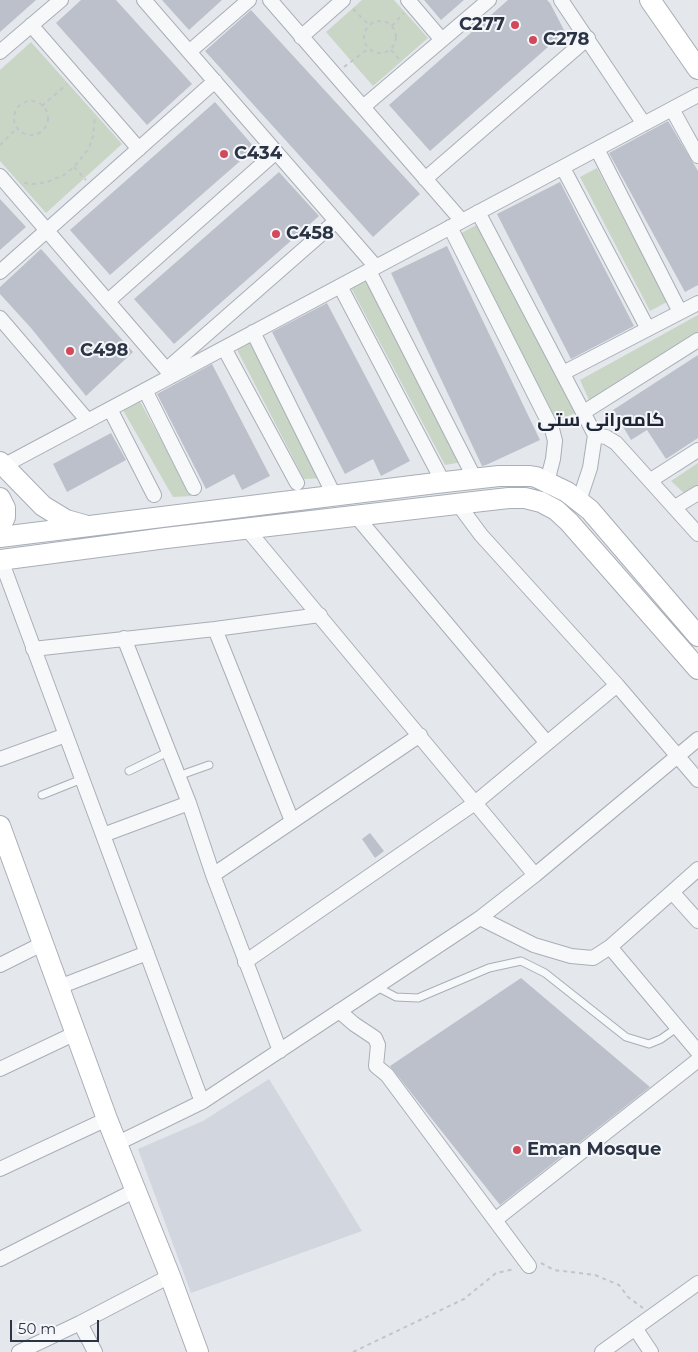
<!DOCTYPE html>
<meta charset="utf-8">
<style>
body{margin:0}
#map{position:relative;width:698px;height:1352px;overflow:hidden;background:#e4e7ec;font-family:Montserrat,sans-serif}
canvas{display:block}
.scale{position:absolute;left:10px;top:1320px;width:89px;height:22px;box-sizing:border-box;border:2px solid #2b3445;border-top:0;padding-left:6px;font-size:15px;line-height:18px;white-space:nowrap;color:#2b3445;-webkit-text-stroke:4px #f4f6f9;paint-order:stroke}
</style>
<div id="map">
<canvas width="698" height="1352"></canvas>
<div class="scale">50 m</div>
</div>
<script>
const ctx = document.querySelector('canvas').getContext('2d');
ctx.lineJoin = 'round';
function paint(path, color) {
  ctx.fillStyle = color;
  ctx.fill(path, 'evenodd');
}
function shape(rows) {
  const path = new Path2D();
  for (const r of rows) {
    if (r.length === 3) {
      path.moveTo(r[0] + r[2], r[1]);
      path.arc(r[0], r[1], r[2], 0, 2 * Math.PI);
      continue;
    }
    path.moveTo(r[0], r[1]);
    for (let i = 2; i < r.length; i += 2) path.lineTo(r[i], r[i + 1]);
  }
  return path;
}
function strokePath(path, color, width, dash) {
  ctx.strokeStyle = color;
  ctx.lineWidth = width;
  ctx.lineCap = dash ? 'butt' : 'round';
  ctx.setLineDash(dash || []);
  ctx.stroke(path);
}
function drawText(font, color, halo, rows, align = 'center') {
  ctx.font = font + ' Montserrat,Cairo,sans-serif';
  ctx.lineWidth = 4;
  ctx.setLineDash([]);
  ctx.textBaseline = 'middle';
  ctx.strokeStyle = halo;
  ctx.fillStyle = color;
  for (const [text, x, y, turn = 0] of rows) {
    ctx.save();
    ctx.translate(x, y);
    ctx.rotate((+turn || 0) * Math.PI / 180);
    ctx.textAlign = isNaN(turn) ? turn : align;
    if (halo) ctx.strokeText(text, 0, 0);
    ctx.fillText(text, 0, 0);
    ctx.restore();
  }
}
paint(shape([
 [269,1079,362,1231,191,1293,138,1149,203,1121]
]), '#d2d6de');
paint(shape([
 [362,0,394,0,428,38,373,86,326,32],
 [31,42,122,144,46,213,0,161,0,70],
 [597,168,667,302,650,311,580,177],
 [478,224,575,413,557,421,458,235],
 [366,276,463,462,445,465,349,284],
 [698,315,698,335,589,400,580,380],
 [250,335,327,478,304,479,234,344],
 [137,396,192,496,173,497,120,405],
 [698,463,698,487,686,495,671,481]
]), '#c9d6c5');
paint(shape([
 [0,0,36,0,0,32],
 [81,0,116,0,192,84,147,125,56,23],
 [162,0,222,0,189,30],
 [424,0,464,0,441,20],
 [508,0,547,0,550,3,565,32,430,151,389,105],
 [251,10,420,194,373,237,205,51],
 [215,102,255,148,110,275,70,230],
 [668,121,698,171,698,285,685,292,609,153],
 [279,172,319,216,174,344,134,299],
 [560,182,634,326,571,359,497,214],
 [0,199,26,227,0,250],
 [447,246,540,440,486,465,482,466,391,273],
 [41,249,133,352,86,396,31,328,0,294,0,287],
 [327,303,410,461,381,476,373,459,345,474,272,332],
 [698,355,698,438,666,459,647,430,631,440,613,410],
 [212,364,270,476,242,490,234,474,206,489,157,394],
 [111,433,126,460,67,492,53,464],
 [370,833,384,851,375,858,362,839],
 [521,978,650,1087,500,1205,390,1066]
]), '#bbc0ca');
const lane = shape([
 [129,771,168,752],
 [178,776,209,765],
 [42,795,82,779],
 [375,986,396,997,418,998,489,968,521,961,545,973,626,1037,649,1044,661,1039,678,1027]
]);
const street = shape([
 [144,0,376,267],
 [270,0,462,221],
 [408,0,442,40],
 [561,0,644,124],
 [31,25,139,149],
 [301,37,343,0],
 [0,52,61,0],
 [189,52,249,0],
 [363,107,489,0],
 [672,109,698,156],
 [597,149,680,312],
 [563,168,648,329],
 [0,176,172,376],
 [425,179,588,38],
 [478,212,595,435,606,437,616,443,698,534],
 [450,227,552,429,555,441,553,459,547,482],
 [369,271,475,479],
 [0,272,215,81],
 [340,286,443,482],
 [108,301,276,152],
 [0,318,88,421],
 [253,332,334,495],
 [224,348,297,483],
 [167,369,336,221],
 [563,373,698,303],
 [145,390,194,488],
 [110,409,154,495],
 [584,412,698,340],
 [3,466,698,95],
 [651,480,698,450],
 [579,501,590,468,595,435],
 [458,504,481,535,617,685,698,780],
 [675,507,698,493],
 [356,516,547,743],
 [247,529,535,875],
 [1,560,202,1102],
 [215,629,292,821],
 [124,638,189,803,213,875,280,1051],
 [33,649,215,629,320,615],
 [0,759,66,735],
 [103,835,189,803],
 [698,869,610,947,698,1052],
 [213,875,420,735],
 [672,892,698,921],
 [480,918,534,945,571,956,593,958,610,947],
 [245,962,475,803,617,685],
 [0,965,44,943],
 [59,987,147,953],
 [339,1011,354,1024,375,1038,378,1045,376,1066,387,1075,529,1266],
 [0,1069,76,1033],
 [118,1143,202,1102,480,918,535,875,698,739],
 [0,1169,107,1119],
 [495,1220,698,1060],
 [0,1259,136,1190],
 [80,1323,95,1352],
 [635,1328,651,1352],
 [19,1352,80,1323,170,1276],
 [602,1352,698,1283]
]);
const secondary = shape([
 [650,0,698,69],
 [0,462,43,506,66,520,84,525],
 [0,498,5,508,5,517,0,527],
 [0,537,436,483,499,476,530,476,536,477,567,492,590,510,698,636],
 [0,560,166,538,482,501,509,498,525,498,541,502,556,510,569,522,698,669],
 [0,826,107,1119,170,1276,198,1352]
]);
strokePath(lane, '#a9aeb7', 9);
strokePath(street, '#a9aeb7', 16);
strokePath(secondary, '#a9aeb7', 22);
strokePath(shape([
 [353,9,369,25],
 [380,37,16],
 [392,26,404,13],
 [391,50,399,59],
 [344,67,368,49],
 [31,118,17],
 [42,106,67,84],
 [0,145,16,129],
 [74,167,86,180],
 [24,183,36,184,47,182,64,175,74,167,89,148,93,136,95,117],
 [541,1263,554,1270,595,1275,619,1285,628,1297,643,1308],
 [353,1352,464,1299,496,1273,515,1269]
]), '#c2c5cb', 2, [4, 4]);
strokePath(lane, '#f7f8fa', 7);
strokePath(street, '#f7f8fa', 14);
strokePath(secondary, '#fff', 20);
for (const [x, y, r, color] of [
 [515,25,5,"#d1495b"],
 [533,40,5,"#d1495b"],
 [224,154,5,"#d1495b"],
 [276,234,5,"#d1495b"],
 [70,351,5,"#d1495b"],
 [517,1150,5,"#d1495b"]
]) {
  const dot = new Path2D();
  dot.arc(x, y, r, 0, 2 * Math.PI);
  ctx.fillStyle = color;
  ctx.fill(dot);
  strokePath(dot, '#f4f6f9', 2);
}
drawText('bold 18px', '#2b3445', '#f4f6f9', [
 ["C277",505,25,"right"],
 ["C278",543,40],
 ["C434",234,154],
 ["C458",286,234],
 ["C498",80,351],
 ["Eman Mosque",527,1150]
], 'left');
drawText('bold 19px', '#1d2536', '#f4f6f9', [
 ["كامه‌رانی ستی",601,420]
]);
</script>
